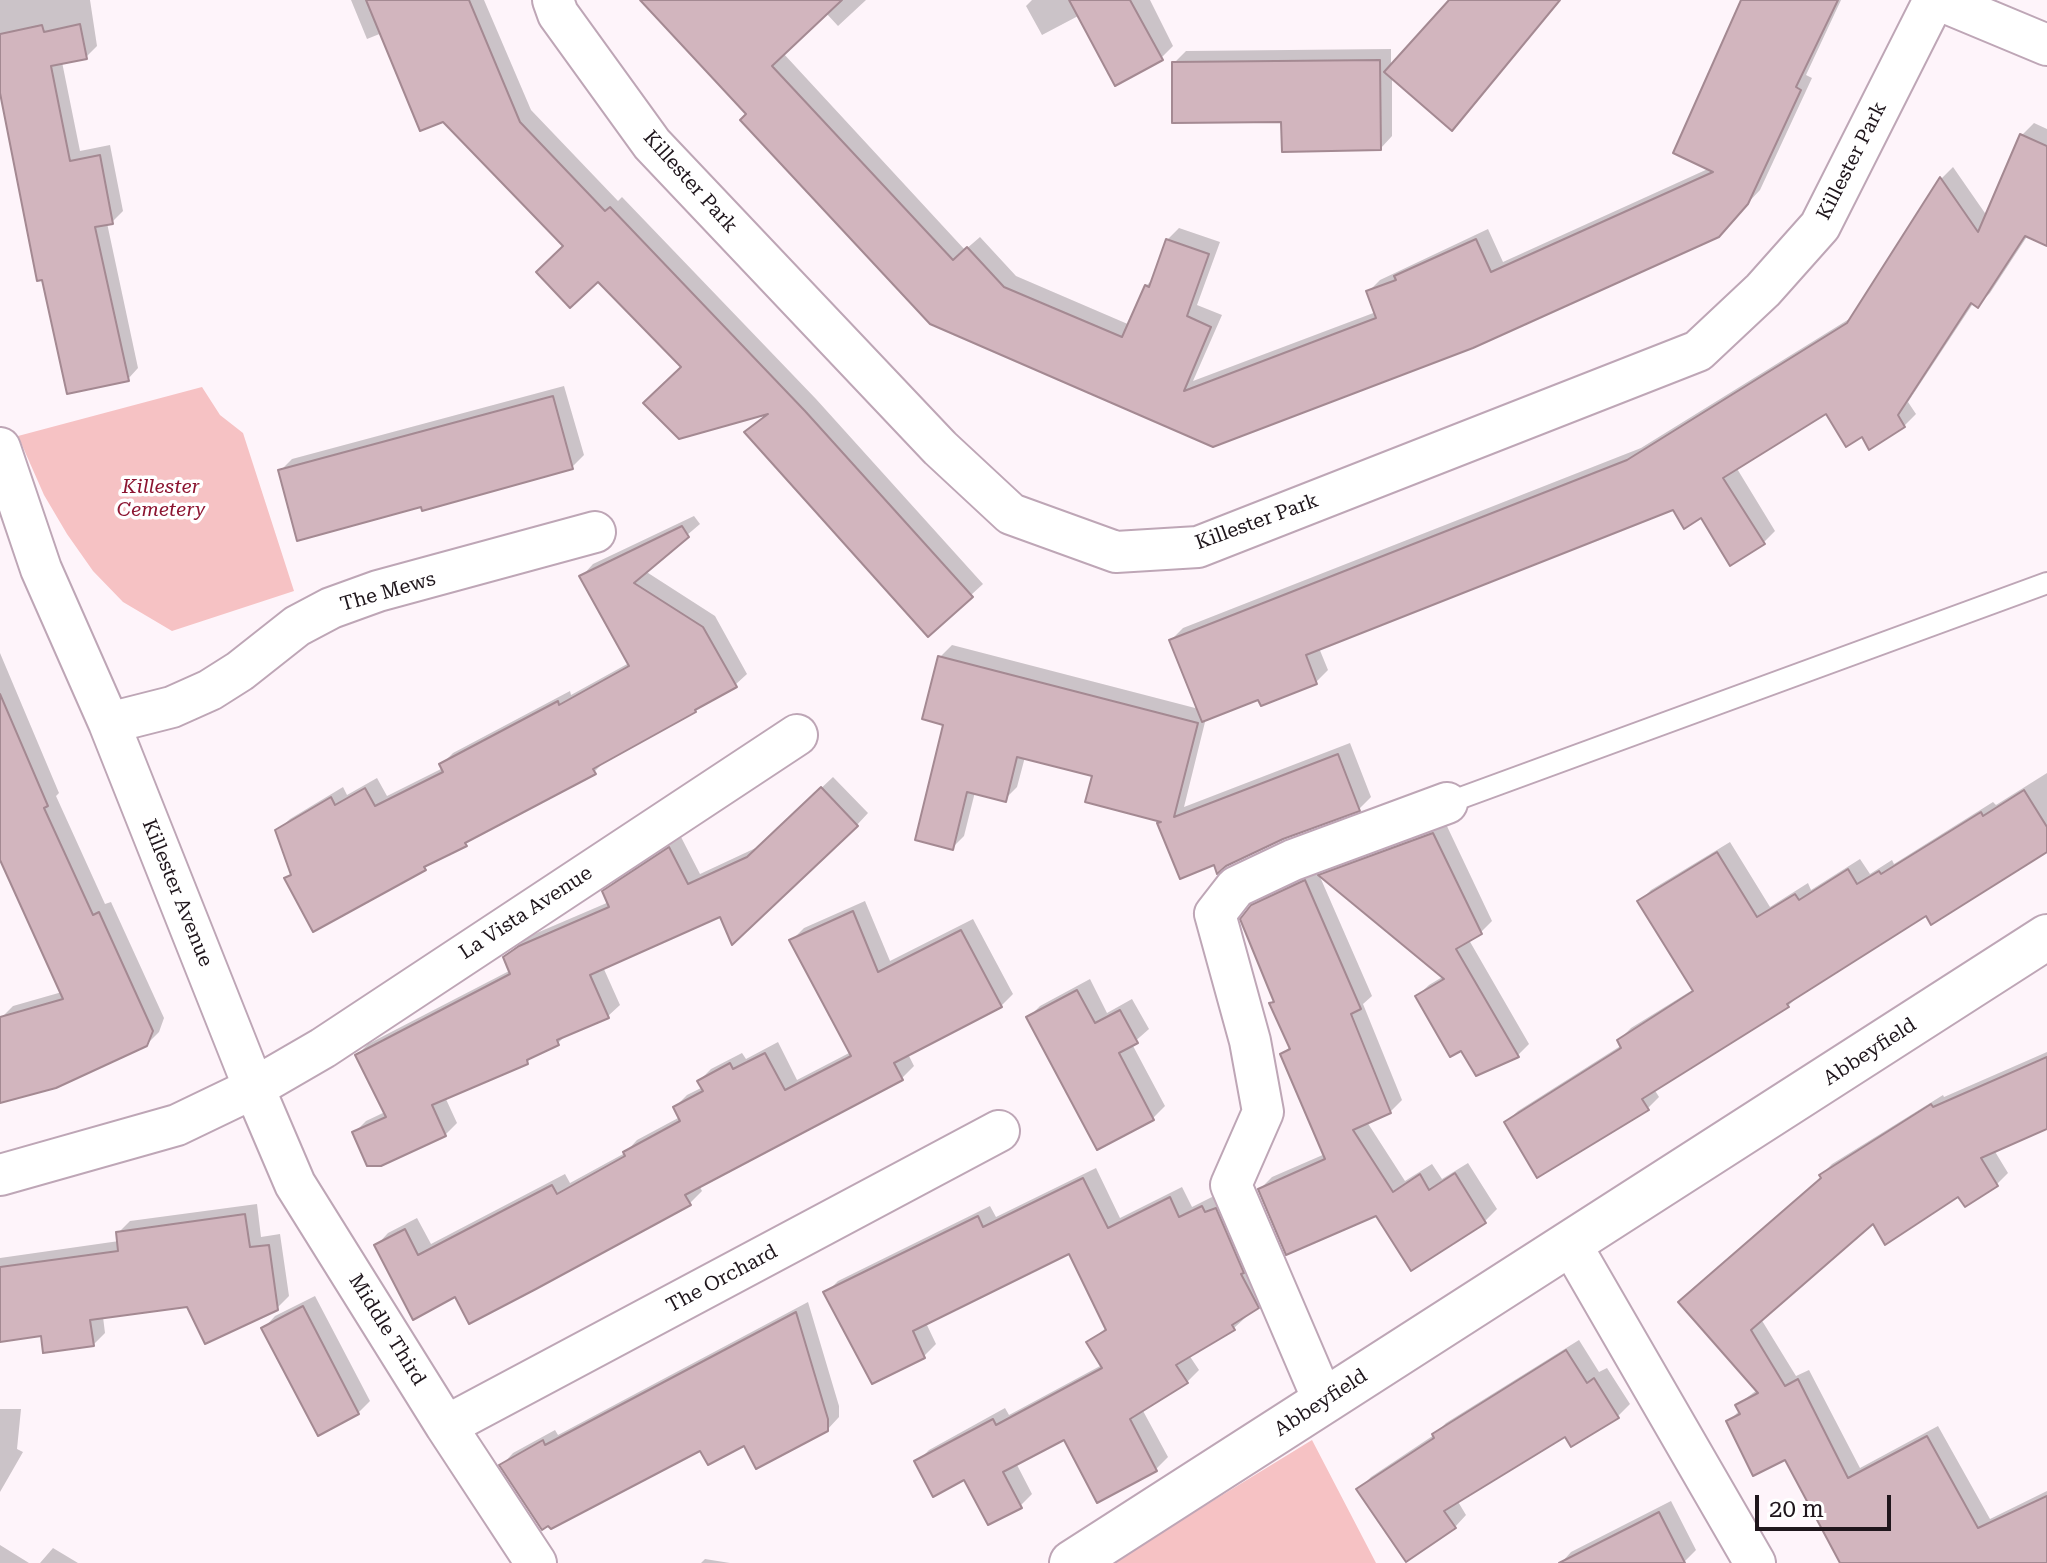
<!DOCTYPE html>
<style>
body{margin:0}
#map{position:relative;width:2047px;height:1563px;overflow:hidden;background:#fef4fa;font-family:"Roboto Serif",serif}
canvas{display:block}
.scale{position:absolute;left:1755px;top:1495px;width:136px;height:36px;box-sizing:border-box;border:4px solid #1f161c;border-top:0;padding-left:10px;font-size:24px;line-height:28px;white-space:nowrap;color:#1f161c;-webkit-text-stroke:6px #fff;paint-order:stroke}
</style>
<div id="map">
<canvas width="2047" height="1563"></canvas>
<div class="scale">20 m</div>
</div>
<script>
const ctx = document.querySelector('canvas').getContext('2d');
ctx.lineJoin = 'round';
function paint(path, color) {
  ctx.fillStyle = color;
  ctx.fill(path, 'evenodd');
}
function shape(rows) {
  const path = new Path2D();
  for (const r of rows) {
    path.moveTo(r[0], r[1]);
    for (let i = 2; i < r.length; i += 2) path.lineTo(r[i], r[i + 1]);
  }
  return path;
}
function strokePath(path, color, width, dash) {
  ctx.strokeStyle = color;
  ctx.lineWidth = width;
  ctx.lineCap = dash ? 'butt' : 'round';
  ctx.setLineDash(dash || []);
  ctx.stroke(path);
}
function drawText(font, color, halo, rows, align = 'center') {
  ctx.font = font + ' "Roboto Serif",serif';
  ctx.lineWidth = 7;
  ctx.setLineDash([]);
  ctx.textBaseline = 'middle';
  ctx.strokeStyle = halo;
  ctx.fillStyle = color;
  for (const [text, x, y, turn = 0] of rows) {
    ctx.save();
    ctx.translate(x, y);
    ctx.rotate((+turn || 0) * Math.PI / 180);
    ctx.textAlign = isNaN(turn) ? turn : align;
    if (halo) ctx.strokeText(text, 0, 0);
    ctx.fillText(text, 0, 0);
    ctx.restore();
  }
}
paint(shape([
 [202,387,220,415,243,433,294,591,172,631,123,602,93,571,67,534,44,495,18,436],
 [1312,1440,1376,1563,1112,1563,1157,1535]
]), '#f6c2c4');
paint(shape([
 [0,0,90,0,97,46,86,57,62,62,80,151,110,145,123,211,112,222,107,223,138,368,128,379,0,84],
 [351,0,484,0,531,110,618,201,622,197,816,399,983,584,971,595,746,432,770,412,683,367,566,246,382,33,367,39],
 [643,0,866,0,838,26,826,13,783,53,965,250,980,237,1016,276,1130,325,1146,286,1154,278,1167,240,1179,228,1220,242,1197,305,1222,315,1193,381,1376,312,1368,292,1380,280,1488,229,1503,262,1710,168,1743,0,1841,0,1806,75,1812,78,1760,190,1725,227,1213,445,931,323,749,114],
 [1032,0,1150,0,1173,46,1161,58,1080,15,1042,35,1026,6],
 [1451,0,1560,0,1392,76,1392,136,1381,148,1283,120,1174,63,1186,51,1391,49,1391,67],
 [2034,123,2047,129,2047,244,2028,235,1990,293,1978,305,1974,302,1908,402,1916,414,1904,426,1862,434,1826,411,1736,467,1775,531,1763,543,1702,516,1673,508,1319,648,1328,670,1316,682,1259,697,1206,718,1184,807,1350,743,1371,797,1359,809,1282,837,1225,865,1215,863,1163,820,1094,775,1025,757,1017,787,1005,799,975,792,964,836,952,848,940,657,952,645,1199,709,1171,640,1183,628,1641,448,1854,316,1942,178,1953,167,1987,216,2022,135],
 [564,386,584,455,572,467,422,505,280,471,292,459],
 [694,516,700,524,645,571,715,616,747,674,735,685,606,760,594,772,474,836,465,844,432,861,425,868,287,879,292,873,278,830,290,819,343,787,347,795,377,778,387,796,443,768,441,765,453,753,570,691,571,695,629,663,582,576,593,564],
 [0,653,59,793,56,796,105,904,111,902,164,1018,159,1032,146,1045,0,1100,1,1018,13,1006,62,992,0,855],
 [2047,773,2047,849,1927,914,1800,994,1788,1006,1654,1089,1659,1097,1647,1109,1506,1122,1518,1111,1622,1045,1619,1040,1631,1028,1694,989,1639,902,1651,890,1730,842,1770,907,1808,883,1811,890,1860,859,1870,874,1892,860,1894,864,1993,802,1996,805],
 [833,777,868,813,857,825,721,915,603,967,620,1005,608,1016,568,1033,558,1043,535,1054,527,1062,445,1097,457,1123,445,1135,354,1133,366,1121,385,1112,357,1055,368,1044,511,970,505,957,517,946,532,935,609,902,604,892,616,880,681,837,700,874,760,846],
 [1445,822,1492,921,1481,932,1469,940,1529,1044,1518,1055,1462,1048,1417,996,1429,985,1444,976,1321,875,1332,864],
 [1317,870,1372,996,1363,1004,1402,1100,1390,1112,1367,1122,1405,1181,1432,1164,1442,1179,1468,1163,1497,1209,1485,1221,1411,1268,1377,1213,1260,1189,1272,1177,1325,1154,1282,1054,1291,1046,1271,1003,1276,999,1252,907,1265,894],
 [865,901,890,961,973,919,1013,994,1001,1006,908,1054,914,1066,902,1078,699,1185,702,1191,690,1203,456,1295,376,1246,388,1233,417,1218,431,1244,565,1174,570,1183,625,1153,637,1140,680,1117,675,1107,687,1095,703,1087,699,1081,711,1069,742,1053,746,1059,778,1042,797,1080,851,1052,792,940,804,928],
 [1090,979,1107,1013,1132,999,1149,1029,1132,1044,1165,1106,1153,1118,1028,1018,1040,1006],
 [2047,1052,2047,1127,1994,1150,2008,1173,1997,1184,1965,1205,1959,1195,1873,1221,1761,1319,1796,1376,1809,1370,1860,1468,1938,1426,1990,1519,2047,1491,2047,1563,1843,1563,1786,1457,1728,1422,1740,1410,1737,1405,1757,1390,1680,1302,1823,1178,1821,1175,1832,1164,1943,1095,1944,1097],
 [1096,1168,1120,1218,1182,1187,1192,1207,1214,1196,1270,1295,1234,1328,1189,1355,1199,1370,1187,1382,1142,1409,1168,1457,1156,1469,1098,1500,1065,1437,1016,1463,1032,1494,1020,1506,965,1478,917,1462,929,1450,1005,1408,1009,1415,1102,1365,1089,1342,1107,1327,1070,1252,926,1323,936,1344,924,1356,826,1293,838,1281,990,1206,996,1217],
 [257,1204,261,1237,280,1234,289,1296,277,1308,188,1305,103,1317,105,1333,93,1345,42,1334,0,1340,0,1258,119,1241,118,1233,130,1221],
 [315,1296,370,1401,358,1413,264,1328,275,1316],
 [808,1302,839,1406,839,1417,827,1430,745,1443,502,1465,513,1453,555,1430,558,1435],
 [1579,1340,1599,1372,1607,1368,1630,1404,1618,1416,1572,1445,1566,1434,1457,1500,1466,1515,1455,1527,1359,1489,1371,1477,1434,1435,1446,1423],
 [0,1409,21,1409,17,1449,23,1452,0,1492],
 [1671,1501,1696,1550,1684,1562,1561,1563,1571,1552],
 [0,1545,29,1563,0,1563],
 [53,1548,78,1563,40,1563],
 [705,1559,730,1563,701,1563]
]), '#0003');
const building = shape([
 [366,0,469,0,520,122,605,211,610,207,805,411,973,597,928,637,744,432,768,414,679,439,643,403,681,367,598,282,570,308,536,272,563,246,443,122,420,131,366,0],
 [640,0,842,0,772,66,953,260,967,247,1004,287,1122,337,1145,285,1149,287,1166,239,1209,254,1187,316,1211,327,1184,391,1376,318,1366,291,1396,280,1394,276,1476,239,1491,272,1713,172,1673,153,1741,0,1838,0,1796,87,1801,90,1748,204,1719,237,1473,348,1213,447,930,324,740,120,746,114,640,0],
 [1069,0,1130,0,1163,60,1115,86,1069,0],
 [1449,0,1560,0,1452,131,1384,72,1449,0],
 [80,24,87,59,51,66,70,161,100,155,113,224,95,227,129,381,67,394,42,280,37,281,0,93,0,34,42,25,44,32,80,24],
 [1380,60,1381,150,1282,152,1281,122,1172,123,1172,62,1380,60],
 [2020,134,2047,146,2047,246,2025,236,1978,308,1971,303,1898,415,1905,427,1869,450,1862,437,1846,447,1826,414,1723,478,1765,544,1730,566,1701,518,1684,529,1673,510,1306,655,1317,684,1261,706,1258,700,1202,722,1169,640,1627,460,1847,323,1940,177,1978,232,2020,134],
 [553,396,573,469,422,511,421,507,297,541,278,470,553,396],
 [682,526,689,537,634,583,703,627,737,687,695,710,696,712,593,769,596,774,465,843,467,846,424,867,426,870,313,932,284,878,291,875,275,830,331,797,335,805,365,788,375,806,443,772,439,764,558,701,559,705,629,666,579,576,682,526],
 [938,656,1198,723,1174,817,1338,754,1360,811,1283,839,1226,866,1217,874,1214,865,1180,879,1157,823,1161,822,1085,802,1092,776,1017,757,1006,802,967,792,953,850,915,840,943,725,922,719,938,656],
 [0,694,48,806,44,808,66,856,93,915,99,912,153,1031,147,1046,56,1088,0,1103,0,1017,63,999,0,860,0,694],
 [821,787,858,826,732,945,720,917,590,975,609,1018,557,1040,559,1045,527,1060,528,1064,432,1105,446,1136,381,1166,367,1166,352,1132,386,1117,355,1055,510,974,503,957,519,946,609,907,602,891,669,847,688,884,747,857,821,787],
 [2024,790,2047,827,2047,852,1931,925,1926,916,1787,1004,1789,1007,1642,1099,1649,1110,1537,1178,1504,1122,1621,1048,1617,1040,1693,991,1637,901,1717,852,1757,917,1795,894,1799,900,1848,869,1857,884,1879,871,1881,874,1981,812,1983,816,2024,790],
 [1433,833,1482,934,1456,949,1519,1057,1476,1076,1461,1051,1450,1057,1415,996,1444,979,1318,875,1433,833],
 [1305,880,1361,1009,1351,1014,1391,1113,1353,1130,1393,1192,1420,1174,1429,1190,1455,1173,1486,1223,1411,1271,1376,1216,1286,1255,1258,1189,1325,1159,1280,1054,1290,1049,1269,1003,1274,1002,1240,919,1251,905,1305,880],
 [853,911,878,972,961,930,1002,1007,894,1063,903,1080,685,1195,691,1205,536,1289,469,1324,455,1297,413,1320,374,1245,405,1229,418,1255,552,1185,557,1194,625,1156,623,1152,680,1121,673,1107,703,1091,697,1081,730,1063,733,1069,765,1053,785,1090,851,1056,789,940,853,911],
 [1077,990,1095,1023,1120,1010,1138,1043,1119,1053,1154,1120,1097,1150,1026,1017,1077,990],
 [2047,1057,2047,1129,1981,1158,1998,1186,1965,1207,1958,1197,1885,1245,1873,1224,1751,1330,1785,1386,1798,1379,1848,1478,1927,1436,1978,1528,2047,1496,2047,1563,1840,1563,1785,1460,1753,1476,1726,1421,1740,1414,1735,1405,1758,1393,1678,1302,1821,1178,1819,1175,1931,1104,1933,1107,2047,1057],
 [1083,1178,1108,1228,1170,1197,1179,1217,1202,1206,1205,1212,1216,1208,1244,1273,1241,1274,1259,1308,1232,1325,1235,1330,1176,1365,1188,1383,1130,1419,1157,1471,1097,1503,1064,1440,1003,1472,1022,1508,988,1525,964,1480,933,1497,914,1461,993,1419,996,1425,1102,1368,1086,1342,1106,1330,1069,1254,913,1331,925,1358,872,1384,823,1292,978,1216,983,1227,1083,1178],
 [245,1214,250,1247,269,1245,278,1310,205,1344,187,1307,90,1320,94,1346,43,1353,41,1336,0,1342,0,1267,118,1251,116,1232,245,1214],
 [303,1306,359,1414,318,1436,261,1328,303,1306],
 [796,1312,828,1419,828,1431,756,1469,744,1446,708,1465,700,1451,551,1529,548,1526,542,1530,499,1465,543,1440,545,1445,796,1312],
 [1566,1350,1587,1383,1594,1378,1619,1418,1571,1447,1565,1437,1444,1511,1456,1528,1406,1562,1356,1489,1434,1438,1432,1434,1566,1350],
 [1659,1512,1685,1563,1559,1563,1638,1523,1659,1512]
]);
paint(building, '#d2b5be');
strokePath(building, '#a48992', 2);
const lane = shape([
 [1447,803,2047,583]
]);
const street = shape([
 [553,0,558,14,652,144,940,448,1011,514,1116,552,1198,547,1698,351,1763,290,1820,226,1934,0],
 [1939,0,2047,45],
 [0,448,41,569,109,723,254,1088,295,1184,446,1426,536,1563],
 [109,723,172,707,210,690,240,671,297,626,331,608,378,591,595,532],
 [0,1175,177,1125,254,1088,323,1048,797,735],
 [1570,1243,1755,1563],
 [1324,1402,1231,1185,1263,1112,1250,1041,1215,914,1236,887,1293,860,1447,803],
 [446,1426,999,1131]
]);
const secondary = shape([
 [1072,1563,2047,937]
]);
strokePath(lane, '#bea6b6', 24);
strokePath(street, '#bea6b6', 44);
strokePath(secondary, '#bea6b6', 48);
strokePath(lane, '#fff', 20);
strokePath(street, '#fff', 40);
strokePath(secondary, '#fff', 44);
drawText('20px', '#1f161c', '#fff', [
 ["Killester Park",1852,161,-63],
 ["Killester Park",690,182,48],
 ["Killester Park",1257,522,-20],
 ["The Mews",388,592,-16],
 ["Killester Avenue",177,893,68],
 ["La Vista Avenue",526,913,-33],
 ["Abbeyfield",1870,1052,-33],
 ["The Orchard",722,1279,-28],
 ["Middle Third",387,1330,58],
 ["Abbeyfield",1321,1403,-33]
]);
drawText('italic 20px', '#8c1531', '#fff', [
 ["Killester",161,487],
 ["Cemetery",161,510]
]);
</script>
